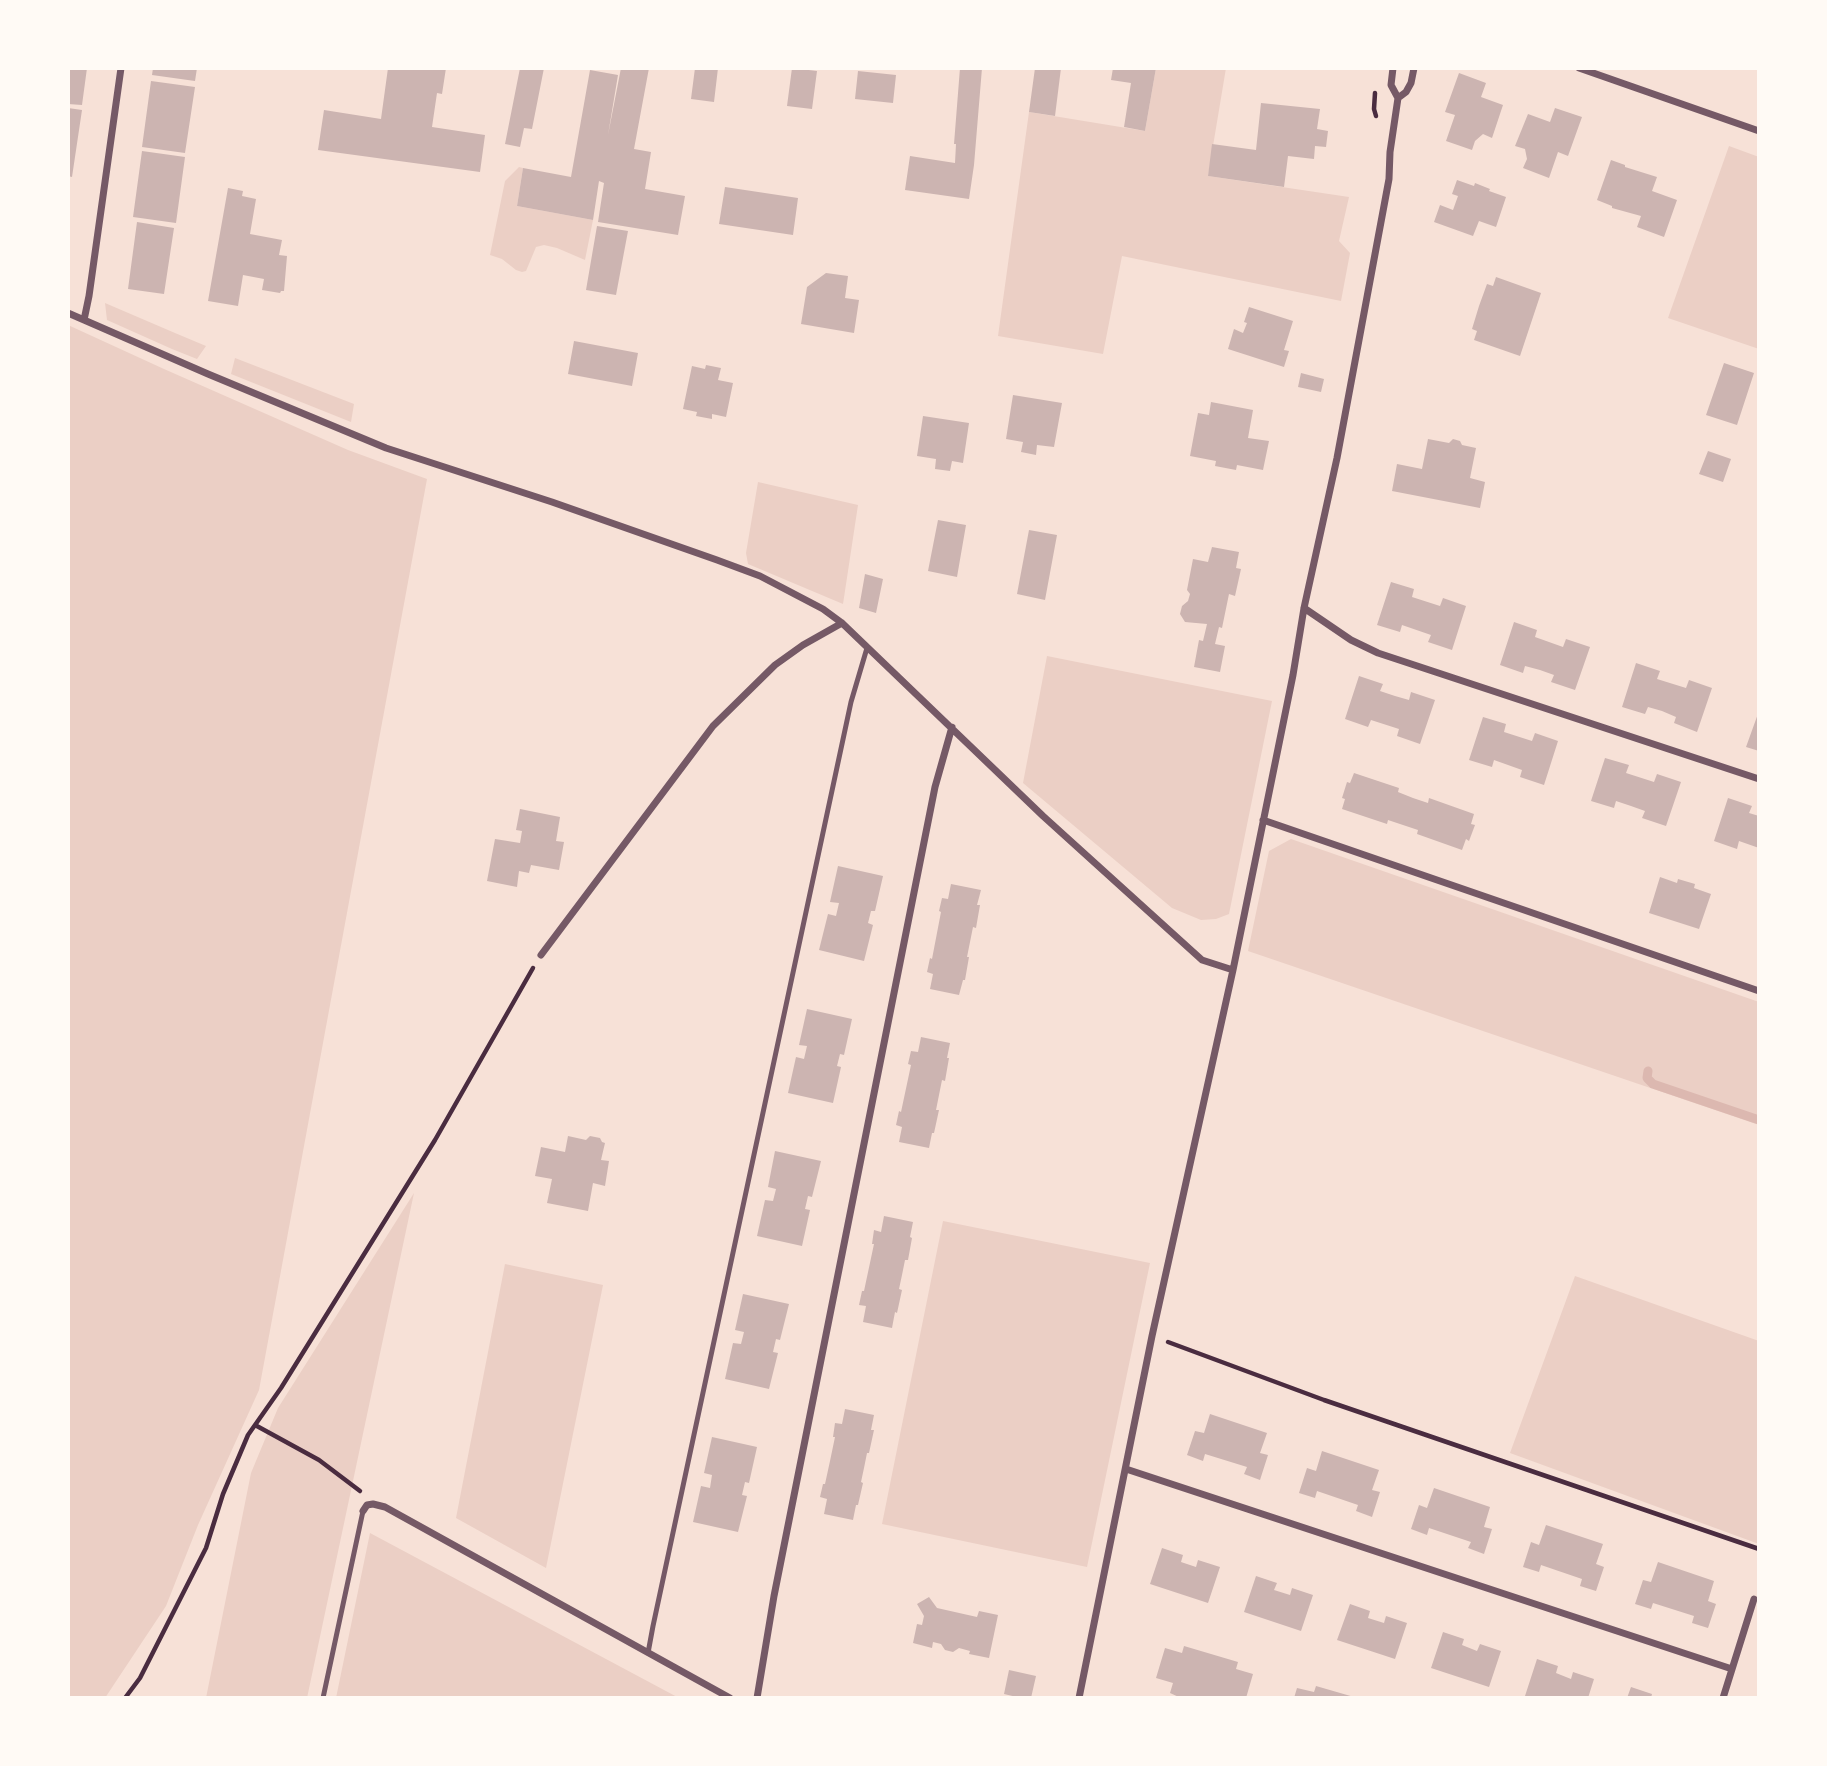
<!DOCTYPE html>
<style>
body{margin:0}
#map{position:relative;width:1827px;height:1766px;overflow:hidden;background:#f7e1d7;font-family:Inter,sans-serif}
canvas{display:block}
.frame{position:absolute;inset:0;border:70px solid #fffaf5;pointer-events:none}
</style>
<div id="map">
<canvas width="1827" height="1766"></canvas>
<div class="frame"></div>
</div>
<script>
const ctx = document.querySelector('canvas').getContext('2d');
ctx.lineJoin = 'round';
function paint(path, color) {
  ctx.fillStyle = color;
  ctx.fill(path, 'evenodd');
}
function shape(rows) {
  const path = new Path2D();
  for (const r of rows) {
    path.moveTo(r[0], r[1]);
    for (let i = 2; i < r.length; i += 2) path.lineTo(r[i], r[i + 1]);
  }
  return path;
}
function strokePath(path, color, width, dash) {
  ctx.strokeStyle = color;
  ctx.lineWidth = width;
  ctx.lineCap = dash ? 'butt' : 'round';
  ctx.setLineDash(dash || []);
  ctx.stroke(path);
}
paint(shape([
 [1156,68,1226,68,1208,176,1349,197,1339,241,1350,253,1341,301,1122,256,1103,354,998,336,1029,112,1145,131],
 [1729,146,1759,157,1759,349,1668,318],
 [519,167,523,168,517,206,593,220,585,260,557,248,544,245,536,247,526,271,522,272,516,270,502,259,490,255,505,181],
 [105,303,175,333,206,346,197,359,172,349,107,320],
 [68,325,164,369,348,450,427,479,259,1390,198,1525,166,1606,105,1698,68,1698],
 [235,358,354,404,351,422,231,374],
 [758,482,858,505,843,604,748,564,746,553],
 [1047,656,1272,701,1229,914,1216,919,1201,920,1172,908,1023,783],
 [1291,839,1759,1002,1759,1125,1248,951,1269,851],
 [414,1193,307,1698,206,1698,251,1473,278,1408],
 [943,1221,1150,1263,1087,1567,882,1524],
 [505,1264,603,1285,546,1568,456,1518],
 [1575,1276,1759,1341,1759,1544,1510,1453],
 [370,1533,679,1698,336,1698]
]), '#ebcfc5');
strokePath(shape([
 [1648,1071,1647,1078,1653,1084,1759,1120]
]), '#dcb8b0', 9);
paint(shape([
 [68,68,87,68,82,105,68,104],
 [153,68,197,68,195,81,152,75],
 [388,68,446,68,442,94,437,93,432,127,485,135,480,172,318,150,324,110,381,119],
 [520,68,544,68,532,129,524,128,520,147,505,144],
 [621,68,649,68,634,149,651,152,645,189,685,196,678,235,598,222,604,183,599,181,593,220,517,206,523,168,571,177,590,70,618,75,608,135],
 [695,68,718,68,714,102,691,99],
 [792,68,817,71,812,109,787,106],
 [960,68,982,68,974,165,969,199,905,190,910,156,955,163,956,144,954,144],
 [1035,68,1061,68,1055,116,1029,112],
 [1113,68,1156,68,1145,131,1124,127,1131,83,1111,80],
 [858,71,896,75,893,103,855,99],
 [1459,73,1486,83,1481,97,1503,105,1492,138,1483,134,1475,141,1472,150,1446,141,1455,115,1445,112],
 [151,81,195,87,185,153,142,147],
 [1261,103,1320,109,1317,129,1328,131,1326,147,1315,146,1314,159,1288,156,1284,187,1208,176,1212,144,1256,150],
 [68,108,82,110,72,177,68,176],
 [1555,108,1582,117,1568,156,1558,152,1549,178,1523,168,1527,159,1525,149,1515,146,1528,114,1550,122],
 [142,151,185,157,176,223,133,217],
 [1611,160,1625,165,1625,167,1657,177,1652,191,1677,200,1664,237,1637,227,1641,216,1612,208,1612,206,1597,200],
 [1457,180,1474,186,1475,183,1490,189,1489,191,1506,197,1496,227,1479,221,1473,236,1434,222,1440,205,1453,210,1458,196,1452,194],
 [725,187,798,198,793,235,719,224],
 [228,188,243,191,242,196,256,199,250,234,282,240,279,255,287,256,284,291,281,291,280,293,262,290,264,279,243,275,238,306,208,301],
 [137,222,174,228,164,294,128,289],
 [597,226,628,231,616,295,586,290],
 [826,273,848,276,845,298,859,300,854,333,801,324,807,287],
 [1496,277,1541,293,1520,356,1474,340,1477,331,1472,329,1479,306,1487,284,1493,286],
 [1249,307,1293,321,1284,350,1289,351,1284,367,1228,349,1234,329,1243,333,1247,323,1244,322],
 [574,341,638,353,632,386,568,374],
 [1724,363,1754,373,1737,425,1706,415],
 [706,365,721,368,718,380,733,383,726,417,712,414,712,419,696,416,697,412,683,409,692,366,705,369],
 [1301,373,1324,379,1321,392,1298,387],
 [1013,395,1062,403,1054,447,1037,445,1036,455,1021,452,1023,442,1006,439],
 [1211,402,1253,410,1248,438,1269,441,1263,470,1237,465,1236,470,1215,466,1216,461,1190,456,1198,413,1209,415],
 [923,416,969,423,963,463,952,461,950,471,935,469,936,459,917,456],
 [1428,439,1449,443,1453,439,1460,441,1462,445,1476,448,1470,478,1485,482,1480,508,1392,491,1397,464,1422,469],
 [1708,451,1731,459,1723,482,1699,474],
 [938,520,966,525,957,577,928,571],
 [1029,530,1057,535,1045,600,1017,594],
 [1212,547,1239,552,1236,568,1241,569,1235,596,1229,594,1222,628,1219,627,1215,644,1225,646,1220,672,1194,667,1199,640,1203,641,1207,624,1185,622,1180,614,1182,606,1188,601,1190,594,1187,590,1193,559,1208,562],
 [865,574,883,579,876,613,859,608],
 [1391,582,1414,589,1412,597,1440,606,1443,598,1466,606,1452,650,1428,642,1431,635,1402,625,1400,632,1377,625],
 [1514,622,1537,630,1535,637,1563,647,1566,639,1590,647,1575,690,1551,682,1554,675,1540,670,1525,666,1523,673,1500,665],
 [1636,663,1660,671,1657,679,1686,688,1689,680,1712,688,1697,732,1674,723,1676,717,1662,711,1648,707,1645,714,1622,707],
 [1359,676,1383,684,1380,691,1395,696,1409,700,1411,692,1435,700,1420,744,1397,736,1399,729,1371,720,1368,727,1345,719],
 [1759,711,1759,751,1746,747],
 [1483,717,1506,724,1504,732,1532,741,1535,733,1558,741,1544,785,1520,777,1522,770,1494,760,1492,767,1469,760],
 [1605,758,1629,765,1626,773,1654,782,1657,774,1681,782,1666,826,1642,818,1645,811,1631,806,1616,801,1614,808,1591,801],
 [1354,773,1399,788,1398,792,1413,798,1428,803,1429,798,1474,814,1471,824,1475,825,1469,841,1466,839,1462,850,1417,834,1418,830,1388,820,1387,824,1342,809,1345,799,1342,798,1347,782,1350,783],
 [1728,798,1752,806,1749,813,1759,816,1759,848,1739,841,1737,849,1714,841],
 [520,809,560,817,556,841,564,842,559,870,531,865,529,873,519,871,517,887,487,881,495,839,520,843,522,831,516,830],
 [838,866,883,876,875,911,871,911,868,923,873,925,864,961,819,950,828,914,836,916,839,903,830,902],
 [1660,877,1677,883,1678,879,1695,884,1694,888,1711,894,1699,929,1649,913],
 [951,884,981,890,977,905,980,905,976,928,973,927,967,957,969,957,965,980,963,980,959,995,930,989,933,974,927,972,930,958,932,959,941,912,939,911,942,898,948,899],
 [807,1009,852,1019,844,1055,840,1054,837,1066,841,1067,833,1103,788,1093,796,1057,804,1059,807,1046,799,1045],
 [921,1037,950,1043,947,1058,949,1058,945,1081,942,1080,936,1110,939,1110,934,1133,932,1133,929,1148,899,1142,902,1127,896,1125,899,1111,901,1112,911,1065,908,1064,911,1051,918,1052],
 [568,1136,586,1140,590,1136,600,1138,602,1142,605,1143,601,1160,609,1161,605,1186,593,1183,588,1211,547,1203,552,1179,535,1176,541,1147,565,1152],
 [775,1151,821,1161,812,1197,808,1196,805,1209,810,1210,802,1246,757,1236,765,1200,773,1201,776,1189,768,1187],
 [884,1216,913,1222,910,1237,912,1238,908,1260,905,1260,902,1275,899,1289,902,1290,897,1313,895,1312,892,1328,863,1322,866,1306,859,1305,862,1291,864,1291,874,1244,872,1244,874,1230,881,1232],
 [743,1294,789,1304,780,1340,776,1339,773,1352,778,1353,769,1389,725,1379,733,1343,741,1344,744,1332,735,1330],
 [845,1409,874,1415,871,1430,874,1430,869,1453,867,1453,864,1468,861,1482,863,1483,858,1505,856,1505,853,1520,824,1514,827,1499,820,1497,823,1484,825,1484,830,1461,835,1437,833,1437,835,1423,842,1424],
 [1210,1414,1267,1433,1260,1453,1268,1455,1260,1480,1244,1474,1247,1467,1205,1454,1203,1461,1187,1455,1195,1431,1204,1433],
 [712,1437,757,1447,749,1483,745,1482,742,1495,747,1496,738,1532,693,1522,701,1486,710,1488,712,1475,704,1473],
 [1322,1451,1379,1470,1372,1490,1380,1492,1372,1517,1356,1511,1358,1505,1317,1491,1315,1498,1299,1493,1307,1468,1316,1471],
 [1434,1488,1490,1507,1484,1527,1492,1529,1484,1554,1468,1548,1471,1542,1429,1528,1427,1535,1411,1529,1419,1505,1427,1508],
 [1546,1525,1603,1544,1596,1564,1604,1567,1596,1591,1580,1586,1582,1579,1541,1565,1539,1572,1523,1567,1531,1542,1539,1545],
 [1162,1548,1183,1555,1181,1562,1196,1567,1198,1560,1220,1567,1208,1603,1150,1584],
 [1658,1562,1714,1581,1708,1601,1716,1604,1708,1628,1692,1623,1694,1616,1653,1603,1651,1609,1635,1604,1643,1580,1651,1582],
 [1256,1576,1277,1583,1274,1590,1290,1595,1292,1588,1313,1595,1301,1631,1244,1612],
 [929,1597,937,1608,977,1617,979,1611,998,1615,989,1658,969,1654,970,1651,959,1648,953,1652,945,1650,941,1644,933,1642,932,1648,913,1643,917,1624,922,1625,924,1616,917,1604],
 [1350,1604,1370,1611,1368,1618,1384,1623,1386,1616,1407,1623,1395,1659,1337,1640],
 [1443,1632,1464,1639,1462,1645,1477,1651,1480,1644,1501,1651,1489,1687,1431,1668],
 [1184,1646,1238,1662,1236,1669,1253,1674,1246,1698,1181,1698,1170,1693,1173,1683,1156,1678,1165,1648,1182,1653],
 [1537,1659,1558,1666,1556,1673,1571,1679,1573,1672,1594,1679,1588,1698,1531,1698,1525,1696],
 [1009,1670,1036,1676,1031,1698,1021,1698,1004,1694],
 [1316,1686,1354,1697,1354,1698,1294,1698,1297,1688,1314,1692],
 [1631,1687,1652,1694,1651,1698,1627,1698]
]), '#ccb4b1');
strokePath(shape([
 [1375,93,1374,109,1376,116],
 [1168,1342,1324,1400,1759,1549],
 [255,1425,319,1460,360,1491],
 [125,1698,140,1678,206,1548,223,1494,248,1435,281,1388,435,1140,533,968]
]), '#4a2c40', 4.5);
strokePath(shape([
 [648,1653,653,1626,851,702,867,648],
 [323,1698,363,1511]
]), '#755966', 5);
strokePath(shape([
 [1579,68,1759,131],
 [1398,98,1406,92,1411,83,1414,68],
 [68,313,208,374,386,448,552,502,717,560,760,576,823,609,842,623,1043,816,1202,960,1233,970],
 [84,320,89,296,121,68],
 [1304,608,1351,640,1378,653,1759,779],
 [1263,820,1759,991],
 [541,955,713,726,775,665,803,645,842,623],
 [1126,1469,1732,1669],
 [363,1511,367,1505,373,1504,385,1507,730,1698],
 [757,1698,774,1596,935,787,952,727],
 [1079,1698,1152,1336,1233,970,1293,675,1304,608,1337,458,1389,179,1390,152,1398,98,1391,85,1393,68],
 [1723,1698,1754,1599]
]), '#755966', 7);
</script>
